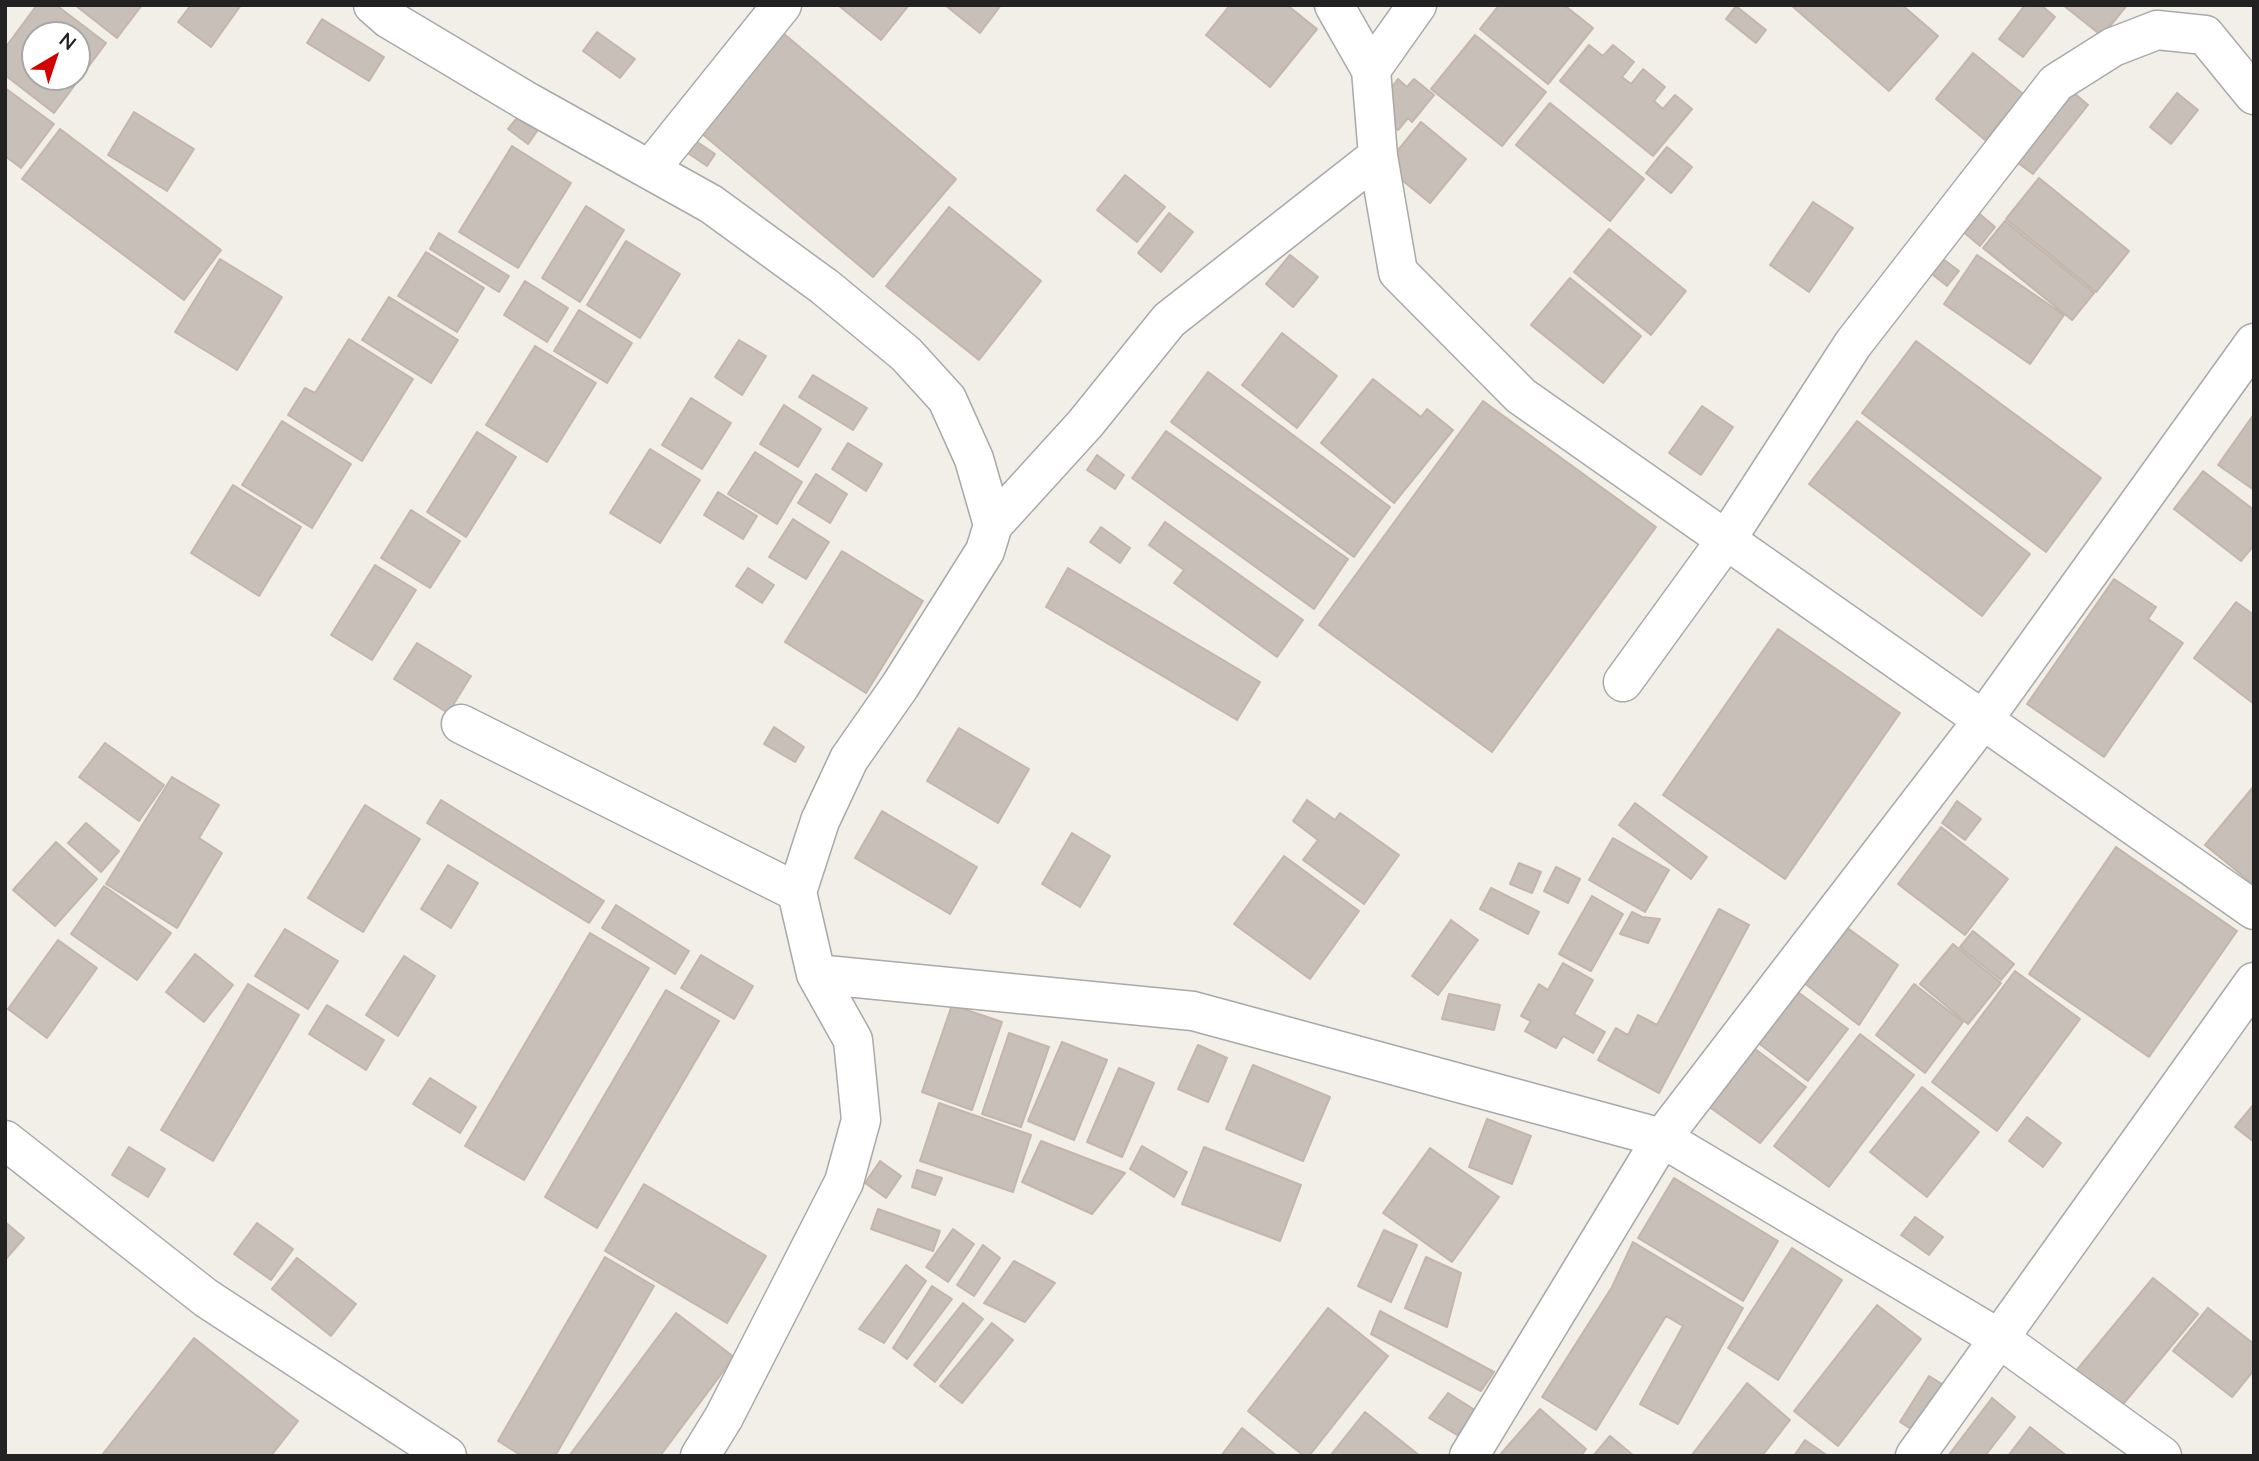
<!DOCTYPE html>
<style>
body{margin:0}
#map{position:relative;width:2259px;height:1461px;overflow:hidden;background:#f2efe9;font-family:Lato,sans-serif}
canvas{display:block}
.frame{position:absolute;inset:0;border:7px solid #222;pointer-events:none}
.north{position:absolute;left:21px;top:21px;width:70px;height:70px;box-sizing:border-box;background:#fff;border:2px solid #a7a7a7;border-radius:50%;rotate:39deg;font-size:19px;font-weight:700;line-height:28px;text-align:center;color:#222}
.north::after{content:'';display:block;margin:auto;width:24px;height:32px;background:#d40000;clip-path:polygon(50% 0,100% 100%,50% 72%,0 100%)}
</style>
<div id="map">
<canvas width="2259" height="1461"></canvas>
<div class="frame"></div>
<div class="north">N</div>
</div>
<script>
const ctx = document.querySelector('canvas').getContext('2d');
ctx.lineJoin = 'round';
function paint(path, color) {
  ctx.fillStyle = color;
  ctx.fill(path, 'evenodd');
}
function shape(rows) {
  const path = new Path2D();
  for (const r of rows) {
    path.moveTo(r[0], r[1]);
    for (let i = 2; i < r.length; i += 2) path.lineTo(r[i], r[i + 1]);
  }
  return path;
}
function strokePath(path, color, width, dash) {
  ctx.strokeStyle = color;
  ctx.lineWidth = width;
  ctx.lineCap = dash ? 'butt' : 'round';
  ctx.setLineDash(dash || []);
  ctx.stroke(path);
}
const building = shape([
 [37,5,56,5,106,43,54,113,5,75,5,48,37,5],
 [35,35,77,35,77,77,35,77,35,35],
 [75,5,142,5,117,38,75,5],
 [191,5,241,5,211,47,178,22,191,5],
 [838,5,909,5,881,40,838,5],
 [945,5,1001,5,980,33,945,5],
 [1230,5,1287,5,1317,29,1270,87,1206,35,1230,5],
 [1499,5,1564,5,1593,28,1548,84,1480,29,1499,5],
 [1791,5,1902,5,1938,36,1889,91,1791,5],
 [2025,5,2041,5,2055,17,2023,57,1999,39,2025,5],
 [2063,5,2127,5,2102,36,2063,5],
 [1736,6,1766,30,1756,43,1726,19,1736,6],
 [322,19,384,57,369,81,307,43,322,19],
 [597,32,635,59,620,78,583,51,597,32],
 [783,33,956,179,873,277,700,132,783,33],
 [1475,35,1546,92,1502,146,1431,89,1475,35],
 [1589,45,1603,56,1613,45,1634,62,1622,77,1631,84,1643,69,1665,87,1654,101,1663,109,1675,95,1692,109,1653,156,1560,81,1589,45],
 [1973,53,2023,94,1985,140,1936,99,1973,53],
 [1398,79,1407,87,1414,79,1434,95,1412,122,1408,118,1398,130,1383,118,1394,104,1385,96,1398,79],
 [2066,86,2088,105,2033,174,2010,157,2066,86],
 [5,88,54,124,21,168,5,156,5,88],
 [2177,93,2198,110,2171,144,2150,127,2177,93],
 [1550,103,1644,179,1610,221,1516,145,1550,103],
 [134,112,194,149,167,191,108,155,134,112],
 [521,113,540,127,528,144,508,129,521,113],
 [1421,122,1466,159,1430,203,1385,166,1421,122],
 [60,129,221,250,184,300,22,179,60,129],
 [690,137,715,154,707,166,682,149,690,137],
 [512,146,571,183,518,268,459,232,512,146],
 [1667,147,1692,167,1671,193,1646,173,1667,147],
 [1125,175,1165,207,1137,242,1097,210,1125,175],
 [2039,178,2129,251,2096,292,2006,219,2039,178],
 [1813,202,1853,228,1809,292,1770,265,1813,202],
 [586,206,624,230,580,302,542,278,586,206],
 [949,207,1041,281,979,360,886,286,949,207],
 [1975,210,1995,227,1980,246,1960,229,1975,210],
 [1169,213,1193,232,1161,272,1138,253,1169,213],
 [2005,221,2094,293,2072,320,1983,248,2005,221],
 [1609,229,1686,291,1651,335,1574,272,1609,229],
 [439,233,509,276,499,292,430,249,439,233],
 [626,241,680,274,640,338,587,305,626,241],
 [426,252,484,288,457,332,398,296,426,252],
 [1290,255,1318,277,1293,307,1266,284,1290,255],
 [1977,255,2064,315,2030,364,1944,304,1977,255],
 [1939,256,1959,271,1947,286,1927,270,1939,256],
 [220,259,282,297,237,370,175,332,220,259],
 [1570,278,1641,336,1603,383,1531,325,1570,278],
 [525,281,568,308,547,342,504,315,525,281],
 [389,297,458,340,431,383,362,340,389,297],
 [579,310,632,343,607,383,554,351,579,310],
 [1282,333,1337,376,1297,428,1242,385,1282,333],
 [349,339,413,379,362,461,288,415,305,388,315,393,349,339],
 [739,340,766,356,742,395,715,377,739,340],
 [1916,341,2101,478,2046,552,1862,413,1916,341],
 [535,346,596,383,547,462,486,425,535,346],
 [1208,372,1390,507,1354,557,1171,422,1208,372],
 [813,375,867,408,853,430,799,397,813,375],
 [1373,379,1421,417,1427,409,1453,430,1394,503,1321,443,1373,379],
 [691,398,731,423,702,469,662,445,691,398],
 [1483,401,1656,527,1492,752,1319,625,1483,401],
 [784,405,821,429,798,467,760,444,784,405],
 [1702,406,1733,427,1701,475,1669,453,1702,406],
 [2254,414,2254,490,2218,465,2254,414],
 [282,421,351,464,312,528,242,485,282,421],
 [1857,421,2030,554,1982,616,1809,484,1857,421],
 [1166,431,1348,559,1314,609,1132,478,1166,431],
 [477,432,516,457,466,537,427,512,477,432],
 [848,443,882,464,866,491,832,469,848,443],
 [650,449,700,480,660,543,610,513,650,449],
 [755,452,802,482,777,524,728,494,755,452],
 [1097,455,1124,475,1115,489,1087,470,1097,455],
 [2203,471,2254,510,2254,545,2241,561,2174,509,2203,471],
 [816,474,847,494,830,523,798,503,816,474],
 [233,485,301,527,259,596,191,553,233,485],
 [718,492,757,516,743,539,704,515,718,492],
 [411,510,460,541,430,588,381,558,411,510],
 [793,519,829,542,806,579,769,557,793,519],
 [1165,522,1303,620,1277,657,1174,583,1184,570,1149,545,1165,522],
 [1101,527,1130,548,1120,563,1090,542,1101,527],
 [842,551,923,601,866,693,785,642,842,551],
 [375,565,416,590,372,660,331,635,375,565],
 [748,568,774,585,762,603,736,586,748,568],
 [1068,568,1260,682,1237,720,1046,607,1068,568],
 [2114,579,2156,607,2148,619,2183,643,2104,757,2027,704,2114,579],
 [2236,602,2254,615,2254,704,2194,658,2236,602],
 [1778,629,1900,713,1785,879,1663,795,1778,629],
 [417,643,471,676,448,713,394,679,417,643],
 [774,727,804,747,795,762,764,744,774,727],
 [959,728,1029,769,998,823,927,781,959,728],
 [105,743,164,785,139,821,79,777,105,743],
 [172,777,219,805,199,838,222,853,177,928,106,884,172,777],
 [2254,786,2254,885,2205,845,2254,786],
 [441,800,604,901,589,923,427,823,441,800],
 [1307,800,1335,820,1340,813,1399,855,1364,904,1303,860,1318,840,1293,821,1307,800],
 [1957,801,1981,819,1965,840,1942,823,1957,801],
 [1635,803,1707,857,1691,879,1619,825,1635,803],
 [365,805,420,839,363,932,308,898,365,805],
 [882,811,977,867,950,914,855,858,882,811],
 [86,823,119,851,101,872,68,843,86,823],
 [1941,827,2008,879,1965,935,1898,884,1941,827],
 [1072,833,1110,856,1080,907,1042,884,1072,833],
 [1613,838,1669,870,1645,912,1589,880,1613,838],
 [56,842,97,879,55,926,13,890,56,842],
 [2116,847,2237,931,2149,1057,2029,974,2116,847],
 [1284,856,1359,911,1310,979,1234,924,1284,856],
 [1519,863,1541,872,1532,893,1510,884,1519,863],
 [448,865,478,883,451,928,421,909,448,865],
 [1556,867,1580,879,1568,903,1544,891,1556,867],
 [104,886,171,933,137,980,71,934,104,886],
 [1491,888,1539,912,1528,934,1480,909,1491,888],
 [1592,896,1623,914,1591,971,1559,954,1592,896],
 [616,905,689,951,675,974,602,928,616,905],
 [1719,909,1749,925,1659,1093,1598,1060,1616,1028,1628,1035,1638,1015,1657,1025,1719,909],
 [1632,912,1642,917,1660,919,1648,943,1620,934,1632,912],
 [1451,920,1478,940,1438,995,1412,976,1451,920],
 [1838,921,1898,965,1859,1025,1799,979,1838,921],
 [285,929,338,961,308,1009,255,976,285,929],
 [1973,931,2014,964,2001,980,1960,947,1973,931],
 [590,933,649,968,524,1180,465,1146,590,933],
 [58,940,97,968,47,1038,8,1009,58,940],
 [1953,944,2001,983,1968,1024,1920,984,1953,944],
 [195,954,233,985,204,1022,166,992,195,954],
 [701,955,753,986,734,1019,681,988,701,955],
 [404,956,435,976,398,1036,366,1015,404,956],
 [1563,963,1593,980,1574,1014,1605,1032,1593,1053,1563,1036,1556,1048,1525,1031,1531,1021,1521,1016,1539,984,1548,990,1563,963],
 [2015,971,2080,1019,1997,1131,1932,1082,2015,971],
 [248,984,299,1015,213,1161,161,1130,248,984],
 [1914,984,1963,1022,1925,1073,1876,1035,1914,984],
 [666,990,719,1021,597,1228,545,1197,666,990],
 [1795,990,1848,1029,1808,1081,1757,1042,1795,990],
 [1449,994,1500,1005,1494,1030,1442,1019,1449,994],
 [327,1005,384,1040,366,1070,309,1034,327,1005],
 [952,1005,1002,1022,972,1110,922,1092,952,1005],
 [1009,1033,1049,1047,1021,1127,982,1114,1009,1033],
 [1860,1034,1914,1075,1829,1187,1774,1146,1860,1034],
 [1062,1042,1107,1060,1074,1140,1028,1121,1062,1042],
 [1198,1045,1227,1058,1208,1102,1178,1089,1198,1045],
 [1751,1046,1806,1087,1760,1143,1708,1106,1751,1046],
 [1253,1065,1330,1097,1303,1161,1226,1129,1253,1065],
 [1119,1068,1154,1083,1122,1157,1087,1142,1119,1068],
 [430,1078,476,1107,460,1133,413,1104,430,1078],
 [1922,1087,1979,1132,1927,1197,1870,1152,1922,1087],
 [939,1103,1031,1135,1013,1192,920,1161,939,1103],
 [2254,1104,2254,1142,2235,1127,2254,1104],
 [2027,1117,2061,1143,2043,1167,2009,1141,2027,1117],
 [1487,1119,1531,1136,1512,1184,1469,1167,1487,1119],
 [1041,1141,1125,1173,1092,1214,1022,1182,1041,1141],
 [1142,1146,1187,1172,1174,1197,1130,1169,1142,1146],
 [129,1147,165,1169,148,1197,112,1175,129,1147],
 [1204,1147,1301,1185,1280,1241,1182,1204,1204,1147],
 [1430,1148,1499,1197,1452,1262,1383,1213,1430,1148],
 [880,1161,901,1176,886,1198,865,1183,880,1161],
 [917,1170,942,1178,935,1195,912,1187,917,1170],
 [1674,1178,1778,1241,1743,1301,1638,1238,1674,1178],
 [644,1184,766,1256,727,1323,605,1251,644,1184],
 [878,1209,940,1231,933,1251,871,1229,878,1209],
 [1915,1217,1943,1237,1929,1255,1901,1235,1915,1217],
 [5,1222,24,1238,5,1260,5,1222],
 [257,1223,293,1249,271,1280,234,1254,257,1223],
 [953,1229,974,1244,948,1282,926,1267,953,1229],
 [1384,1230,1417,1245,1391,1302,1358,1286,1384,1230],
 [1633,1242,1743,1308,1678,1424,1640,1404,1683,1326,1666,1316,1596,1430,1542,1397,1612,1287,1633,1242],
 [983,1245,1000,1258,974,1296,957,1285,983,1245],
 [1792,1248,1842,1280,1778,1380,1728,1348,1792,1248],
 [605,1257,654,1286,555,1456,522,1456,498,1441,605,1257],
 [1426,1257,1461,1273,1447,1327,1405,1308,1426,1257],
 [297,1258,356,1304,331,1336,272,1289,297,1258],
 [1014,1261,1055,1283,1025,1322,984,1303,1014,1261],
 [906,1265,926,1281,884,1343,859,1329,906,1265],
 [2153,1278,2198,1314,2100,1432,2056,1395,2153,1278],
 [932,1286,952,1299,907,1359,893,1348,932,1286],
 [963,1303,983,1319,935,1382,914,1365,963,1303],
 [1877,1305,1921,1339,1838,1446,1794,1411,1877,1305],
 [1328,1308,1388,1356,1309,1456,1304,1456,1248,1411,1328,1308],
 [2208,1308,2254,1344,2254,1370,2232,1397,2173,1351,2208,1308],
 [1380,1311,1494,1372,1481,1391,1371,1334,1380,1311],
 [676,1313,734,1357,660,1456,569,1456,676,1313],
 [992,1323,1013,1340,962,1403,940,1386,992,1323],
 [194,1338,298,1421,271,1456,102,1455,194,1338],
 [1929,1376,1955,1392,1925,1438,1900,1422,1929,1376],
 [1747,1383,1790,1420,1762,1456,1691,1456,1747,1383],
 [1448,1393,1478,1412,1457,1435,1429,1418,1448,1393],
 [1992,1398,2015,1417,1985,1456,1948,1456,1992,1398],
 [1540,1409,1586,1449,1581,1456,1499,1456,1540,1409],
 [1365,1412,1420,1456,1330,1456,1365,1412],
 [2030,1427,2067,1456,2008,1456,2030,1427],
 [1242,1428,1277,1456,1221,1456,1242,1428],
 [1610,1436,1634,1456,1593,1456,1610,1436],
 [1805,1440,1828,1456,1794,1456,1805,1440]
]);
paint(building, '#c7bfb8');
strokePath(building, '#c4b6ab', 2);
const minor = shape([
 [373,5,389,19,528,102,711,204,825,287,906,354,947,399,974,459,993,525,985,551,900,686,849,759,820,821,797,892,816,974,853,1040,861,1120,844,1182,724,1417,700,1456],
 [1334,5,1371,70,1378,156,1398,272,1521,396,2254,910],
 [1371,70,1417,5],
 [651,168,782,5],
 [993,525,1085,424,1169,320,1378,156],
 [1623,682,1726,540,1853,344,2056,83,2113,47,2157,30,2205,35,2254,95],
 [461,724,797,892],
 [816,974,1193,1011,1662,1138,2000,1339,2162,1456],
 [5,1140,206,1298,447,1456],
 [1469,1456,1662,1138,1983,720,2254,343],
 [1915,1456,2254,982]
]);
strokePath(minor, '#a9a9a9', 41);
strokePath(minor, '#fff', 38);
</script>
